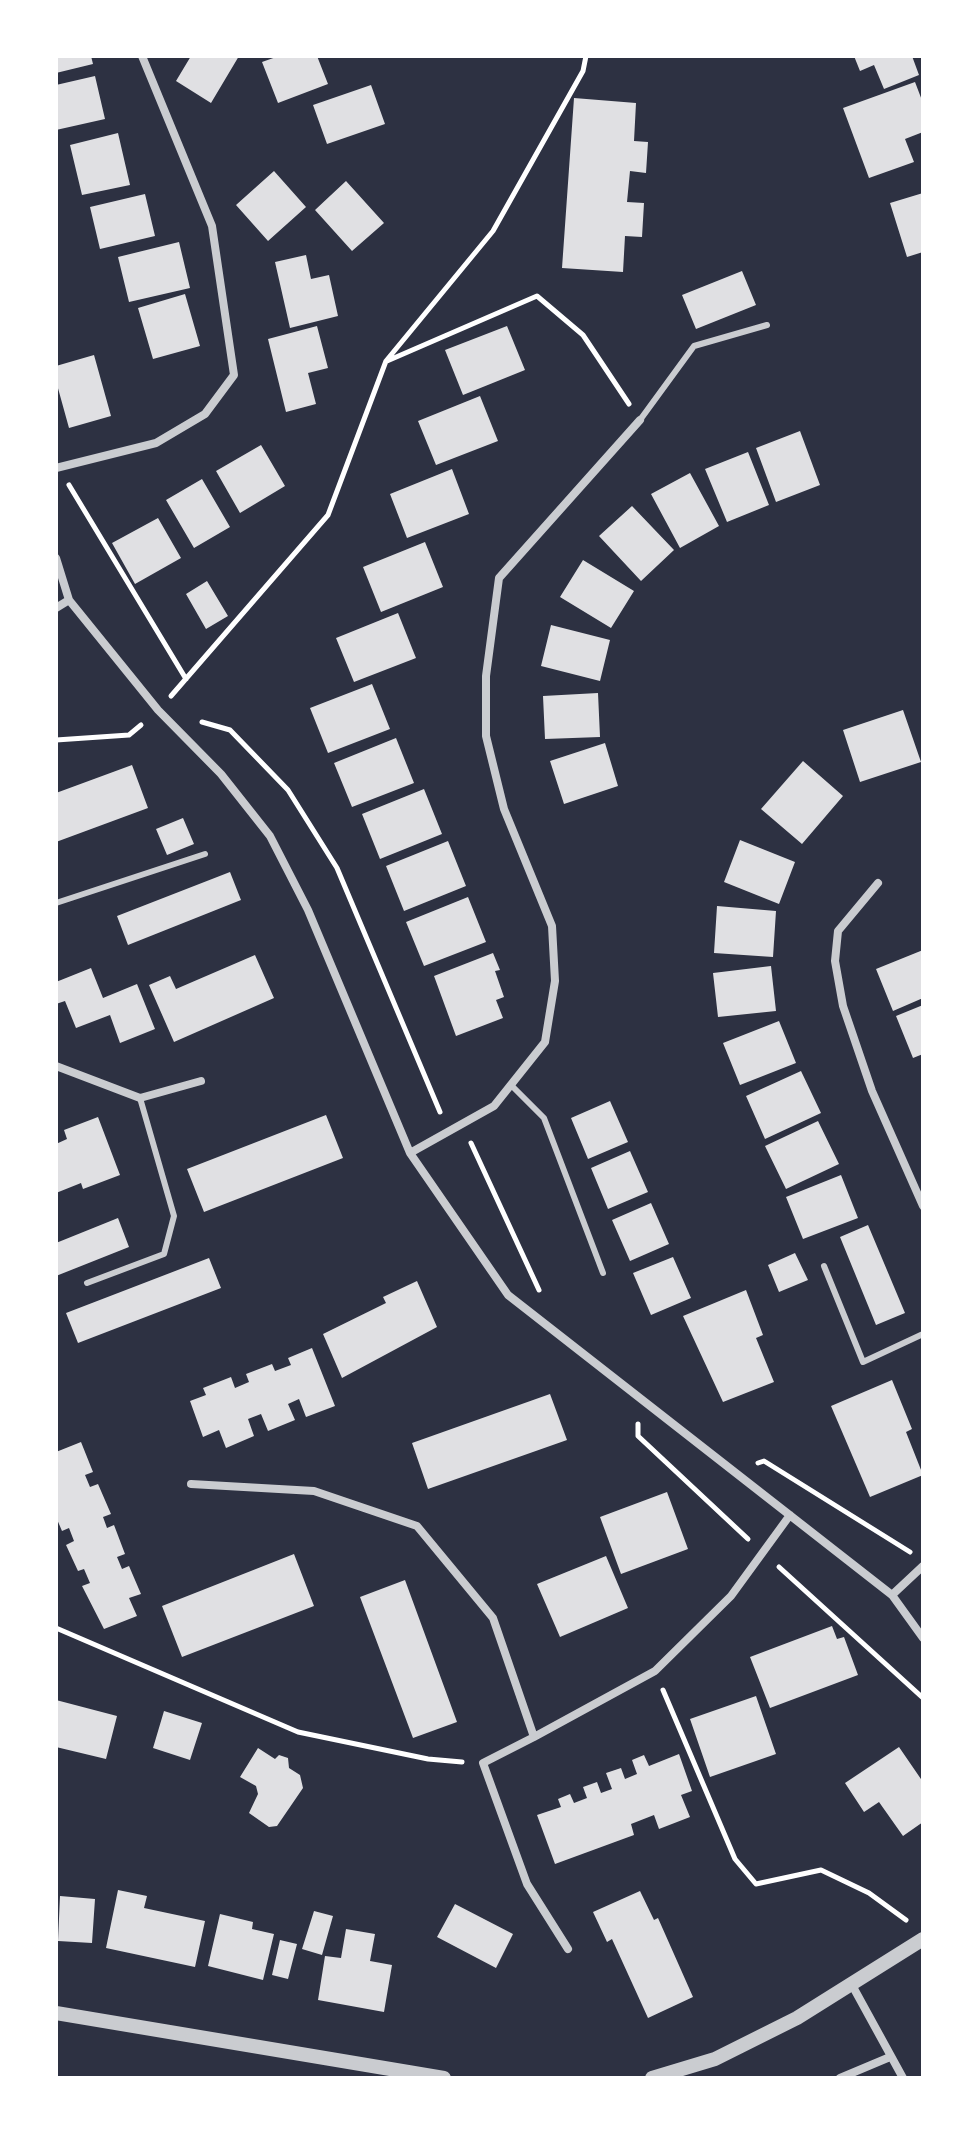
<!DOCTYPE html>
<style>
body{margin:0}
#map{position:relative;width:979px;height:2134px;overflow:hidden;background:#2d3142;font-family:"Exo 2",sans-serif}
canvas{display:block}
.frame{position:absolute;inset:0;border:58px solid #fff;pointer-events:none}
</style>
<div id="map">
<canvas width="979" height="2134"></canvas>
<div class="frame"></div>
</div>
<script>
const ctx = document.querySelector('canvas').getContext('2d');
ctx.lineJoin = 'round';
function paint(path, color) {
  ctx.fillStyle = color;
  ctx.fill(path, 'evenodd');
}
function shape(rows) {
  const path = new Path2D();
  for (const r of rows) {
    path.moveTo(r[0], r[1]);
    for (let i = 2; i < r.length; i += 2) path.lineTo(r[i], r[i + 1]);
  }
  return path;
}
function strokePath(path, color, width, dash) {
  ctx.strokeStyle = color;
  ctx.lineWidth = width;
  ctx.lineCap = dash ? 'butt' : 'round';
  ctx.setLineDash(dash || []);
  ctx.stroke(path);
}
paint(shape([
 [56,56,91,56,93,64,56,73],
 [191,56,239,56,211,103,176,81],
 [279,56,317,56,328,84,278,103,262,62],
 [854,56,912,56,919,75,884,89,874,65,860,71],
 [95,76,105,119,56,130,56,85],
 [915,82,923,103,923,132,905,139,914,162,869,178,843,108],
 [371,85,385,124,327,144,313,105],
 [574,98,636,103,634,141,648,142,646,173,630,171,627,202,644,203,642,237,625,236,623,272,562,268],
 [118,133,130,185,82,195,70,145],
 [274,171,306,207,268,241,236,205],
 [346,181,384,223,352,251,315,210],
 [923,193,923,252,907,257,890,203],
 [145,194,155,236,100,249,90,207],
 [179,242,190,288,129,302,118,257],
 [306,255,311,279,329,275,338,316,290,328,275,262],
 [742,271,756,305,696,329,682,295],
 [185,294,200,346,153,359,138,308],
 [317,326,328,368,308,373,316,404,286,412,268,339],
 [507,326,525,370,463,395,445,350],
 [94,355,111,416,69,428,56,381,56,366],
 [480,396,498,441,436,465,418,421],
 [800,431,820,485,776,502,756,448],
 [261,445,285,486,240,513,216,471],
 [748,452,769,505,727,522,705,469],
 [452,469,469,514,407,538,390,494],
 [690,473,719,526,680,548,651,494],
 [202,479,230,527,194,548,166,500],
 [632,506,674,550,641,581,599,536],
 [158,518,181,558,135,584,112,543],
 [425,542,443,587,381,612,363,567],
 [583,560,634,591,611,628,560,597],
 [207,581,228,616,206,629,186,594],
 [398,613,416,658,354,682,336,638],
 [551,625,610,640,600,681,541,666],
 [372,684,390,729,328,753,310,708],
 [598,693,600,737,545,739,543,696],
 [903,710,921,762,860,782,843,730],
 [396,738,414,783,352,807,334,763],
 [605,743,618,786,564,804,550,761],
 [803,761,843,796,802,844,761,809],
 [132,765,148,808,56,842,56,793],
 [424,789,442,834,380,859,362,814],
 [183,818,194,844,167,855,156,829],
 [740,840,795,862,779,904,724,882],
 [448,841,466,886,404,911,386,866],
 [230,872,241,900,128,945,117,916],
 [468,897,486,942,424,966,406,922],
 [717,906,776,911,773,957,714,953],
 [923,950,923,998,893,1011,876,969],
 [493,953,500,970,495,971,504,997,496,1000,503,1018,456,1036,434,976],
 [255,955,274,998,174,1042,149,985,170,976,176,989],
 [771,966,776,1011,718,1017,713,973],
 [91,968,103,998,137,984,155,1029,120,1043,110,1015,76,1028,65,1001,56,1004,56,982],
 [923,1005,923,1054,913,1058,896,1016],
 [779,1021,796,1063,740,1085,723,1043],
 [801,1071,821,1113,765,1139,746,1096],
 [610,1101,628,1142,588,1159,571,1118],
 [326,1115,343,1158,204,1212,187,1169],
 [98,1117,120,1175,83,1189,81,1183,56,1193,56,1144,67,1139,64,1130],
 [818,1121,839,1164,786,1189,765,1146],
 [630,1151,648,1192,608,1209,591,1168],
 [841,1175,858,1218,803,1239,786,1197],
 [651,1203,669,1244,630,1261,612,1220],
 [118,1218,129,1247,56,1276,56,1243],
 [868,1225,905,1313,876,1325,840,1237],
 [795,1253,808,1280,779,1292,768,1265],
 [673,1257,691,1298,651,1315,633,1273],
 [209,1258,221,1288,78,1343,66,1313],
 [417,1281,437,1327,342,1378,323,1334,386,1303,383,1297],
 [746,1290,763,1335,756,1338,774,1382,723,1402,683,1316],
 [312,1348,335,1406,306,1417,299,1399,288,1404,295,1420,268,1431,261,1414,248,1419,254,1436,226,1448,219,1430,203,1437,190,1401,206,1395,203,1388,231,1377,235,1388,249,1382,246,1374,272,1364,275,1371,291,1365,288,1358],
 [892,1380,912,1429,906,1432,923,1475,870,1497,831,1406],
 [550,1394,567,1440,428,1489,412,1443],
 [81,1442,93,1472,85,1475,90,1487,98,1484,111,1514,103,1517,107,1528,114,1525,125,1554,117,1557,122,1569,129,1566,141,1594,129,1598,137,1616,104,1629,82,1586,90,1583,84,1569,78,1571,66,1545,74,1541,69,1528,62,1531,56,1517,56,1452],
 [667,1492,688,1549,621,1574,600,1517],
 [294,1554,314,1606,182,1657,162,1606],
 [606,1556,628,1608,560,1637,537,1584],
 [405,1580,457,1722,413,1738,360,1597],
 [832,1626,837,1639,844,1637,858,1675,770,1708,750,1657],
 [756,1696,776,1754,710,1777,690,1719],
 [56,1700,117,1716,106,1759,56,1747],
 [164,1711,202,1723,190,1760,153,1748],
 [899,1747,923,1782,923,1822,903,1836,879,1802,864,1812,845,1783],
 [258,1748,275,1759,279,1755,288,1758,289,1768,300,1775,303,1788,277,1826,269,1827,249,1813,258,1794,256,1786,240,1777],
 [679,1754,692,1791,681,1795,690,1817,659,1829,654,1815,631,1824,634,1835,555,1864,537,1815,561,1807,558,1799,570,1794,574,1803,587,1798,583,1787,597,1782,601,1793,612,1789,606,1773,621,1768,625,1779,637,1774,632,1760,644,1755,649,1766],
 [118,1890,147,1896,144,1908,205,1921,195,1967,106,1948],
 [640,1891,654,1920,658,1918,693,1997,648,2018,612,1939,607,1942,593,1912],
 [60,1896,95,1899,92,1943,58,1941],
 [455,1904,513,1934,496,1968,437,1937],
 [314,1911,333,1916,322,1955,302,1949],
 [220,1914,253,1922,252,1929,274,1934,263,1980,208,1966],
 [346,1929,375,1934,370,1961,392,1965,384,2012,318,2000,325,1956,341,1958],
 [280,1940,297,1944,288,1979,272,1975]
]), '#e0e0e3');
strokePath(shape([
 [387,361,537,296,583,335,629,404],
 [69,485,186,679],
 [171,696,328,515,386,361,493,231,583,71,586,56],
 [202,722,230,730,288,790,337,868,440,1112],
 [56,740,129,735,141,725],
 [471,1143,539,1290],
 [638,1424,638,1436,748,1539],
 [758,1463,764,1461,910,1552],
 [779,1567,923,1698],
 [56,1628,298,1732,428,1759,462,1762],
 [663,1690,735,1859,756,1884,821,1870,869,1893,906,1920]
]), '#fff', 5);
strokePath(shape([
 [640,420,694,346,767,325],
 [56,903,205,854],
 [511,1085,544,1118,603,1273],
 [824,1266,863,1362,923,1334],
 [87,1283,164,1254,174,1216,140,1098]
]), '#caccd0', 6);
strokePath(shape([
 [56,468,156,443,205,414,234,375,212,226,142,56],
 [56,558,69,600,158,710,221,774,270,836,308,910,410,1153,508,1295,892,1595,923,1638],
 [56,608,69,600],
 [878,883,838,931,835,961,843,1006,872,1091,923,1206],
 [56,1066,140,1098,201,1081],
 [410,1153,494,1106,545,1042,555,981,552,926,504,809,486,736,486,676,499,578,640,420],
 [191,1484,314,1491,417,1526,493,1618,534,1737,655,1671,731,1596,790,1515],
 [892,1595,923,1566],
 [534,1737,483,1763,527,1884,568,1949],
 [852,1985,903,2078],
 [840,2078,890,2057]
]), '#caccd0', 8);
strokePath(shape([
 [56,2013,444,2078],
 [652,2078,715,2059,797,2018,923,1939]
]), '#caccd0', 14);
</script>
